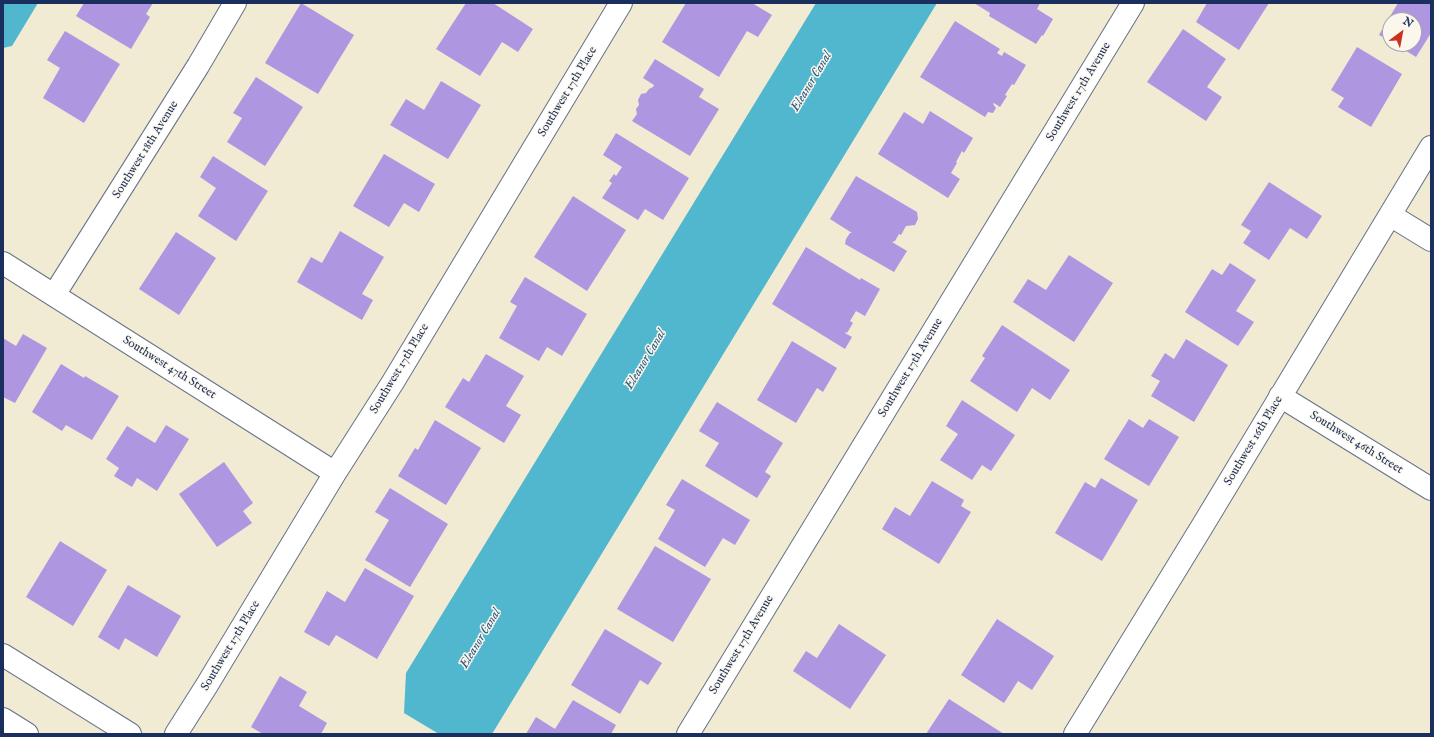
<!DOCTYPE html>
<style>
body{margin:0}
#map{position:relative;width:1434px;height:737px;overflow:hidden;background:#f0ebd2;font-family:"IM FELL English",serif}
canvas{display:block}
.frame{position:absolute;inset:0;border:4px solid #1b2f5e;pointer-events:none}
.north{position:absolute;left:1382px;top:12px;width:40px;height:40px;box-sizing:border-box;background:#fbf7ec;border:1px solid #a1a7b3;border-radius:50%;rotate:32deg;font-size:11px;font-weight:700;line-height:16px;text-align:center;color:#1b2f5e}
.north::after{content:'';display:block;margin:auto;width:14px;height:18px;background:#c8321e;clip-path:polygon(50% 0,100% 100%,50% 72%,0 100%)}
</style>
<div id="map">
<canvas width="1434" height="737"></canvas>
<div class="frame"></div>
<div class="north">N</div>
</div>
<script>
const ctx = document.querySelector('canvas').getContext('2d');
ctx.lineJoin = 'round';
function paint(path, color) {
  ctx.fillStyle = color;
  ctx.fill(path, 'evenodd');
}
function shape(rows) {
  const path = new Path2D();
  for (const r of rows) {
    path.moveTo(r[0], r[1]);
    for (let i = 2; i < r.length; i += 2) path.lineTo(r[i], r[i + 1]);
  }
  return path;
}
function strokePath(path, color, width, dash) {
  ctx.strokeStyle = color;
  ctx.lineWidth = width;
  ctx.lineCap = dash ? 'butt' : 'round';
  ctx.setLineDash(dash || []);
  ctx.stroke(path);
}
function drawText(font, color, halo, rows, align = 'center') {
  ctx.font = font + ' "IM FELL English",serif';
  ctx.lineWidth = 3;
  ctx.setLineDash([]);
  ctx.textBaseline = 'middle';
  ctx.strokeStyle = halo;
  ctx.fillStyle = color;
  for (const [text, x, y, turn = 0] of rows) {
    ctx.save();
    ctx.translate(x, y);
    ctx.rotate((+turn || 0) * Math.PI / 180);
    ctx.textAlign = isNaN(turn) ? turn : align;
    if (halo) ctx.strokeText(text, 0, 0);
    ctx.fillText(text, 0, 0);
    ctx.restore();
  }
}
paint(shape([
 [3,3,38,3,12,46,3,48],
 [816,3,937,3,492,734,439,734,404,713,406,673]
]), '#51b7cf');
paint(shape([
 [84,3,153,3,146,14,150,17,131,49,76,16],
 [301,3,354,35,318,94,265,63],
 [466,3,493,3,533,29,518,52,502,42,480,76,436,49],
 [686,3,752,3,772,15,758,37,747,31,719,77,662,42],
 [974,3,1040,3,1037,9,1053,19,1043,36,1042,35,1036,44,989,16,990,13],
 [1207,3,1269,3,1239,50,1196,22],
 [1398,3,1431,3,1431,33,1416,57,1395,44,1414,44,1414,20,1390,20,1390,41,1379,35],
 [955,21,1000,49,997,53,1002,56,1004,52,1026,65,1014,85,1012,84,1005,95,1007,96,1000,107,994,103,993,104,996,108,993,113,988,112,985,117,920,77],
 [1183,29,1226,59,1207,87,1222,97,1206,121,1147,82],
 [65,31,120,64,84,123,43,98,60,68,47,60],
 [1357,47,1402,74,1371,127,1338,107,1344,98,1331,90],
 [655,59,704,89,699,97,719,109,690,156,632,121,637,114,636,109,639,105,638,100,641,94,646,93,649,89,653,87,654,85,643,78],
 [256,77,303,107,265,166,227,142,242,118,233,113],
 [441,81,481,105,448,159,390,125,406,99,424,110],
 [930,111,973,138,964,153,962,151,956,162,957,163,951,173,960,179,948,198,878,154,904,112,923,124],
 [616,133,689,178,663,220,645,209,638,220,602,198,612,183,609,181,614,174,616,176,622,167,603,155],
 [384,154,435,184,419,212,404,203,389,227,353,206],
 [213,156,268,191,236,241,198,216,216,188,200,177],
 [856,176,917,212,918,219,915,225,906,226,901,235,899,234,895,241,892,242,907,251,894,272,845,244,846,239,850,233,852,233,830,219],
 [1269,182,1322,216,1307,239,1290,228,1269,260,1243,243,1251,231,1241,225],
 [573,196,626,230,587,291,534,257],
 [340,231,384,257,362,294,373,300,362,320,297,282,311,257,322,263],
 [176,232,216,258,179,315,139,289],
 [806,247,860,280,861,278,880,289,865,316,856,311,850,321,853,323,847,333,846,332,845,333,852,337,845,349,772,304],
 [1069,255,1113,283,1074,342,1013,302,1028,279,1046,290],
 [1230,263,1256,280,1236,311,1254,322,1238,346,1185,312,1212,269,1222,275],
 [525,277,587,314,562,356,547,347,539,361,499,338,517,306,510,302],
 [1002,325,1070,370,1050,400,1032,388,1017,412,970,381,985,358,982,356],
 [23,334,47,348,15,403,3,397,3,338,16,346],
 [1186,339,1228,365,1194,422,1151,396,1160,381,1151,376,1165,353,1174,359],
 [792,341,837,368,823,392,817,388,796,423,757,400],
 [486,354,524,376,506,406,521,415,504,443,445,407,463,378,469,382],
 [61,364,84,378,85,376,119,396,92,440,66,425,62,431,32,412],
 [962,400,1015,435,991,471,982,465,972,480,940,460,958,434,946,426],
 [717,402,783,443,765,472,771,476,757,498,705,466,719,443,699,431],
 [1129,419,1143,428,1149,419,1179,437,1149,486,1104,459],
 [435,420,481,448,446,505,398,476,415,448,418,450],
 [166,425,189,439,157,491,137,478,132,487,114,476,119,468,106,459,127,426,155,443],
 [224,462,253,503,243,511,252,523,217,547,179,494],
 [1101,478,1138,500,1102,561,1055,533,1085,482,1095,488],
 [682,479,750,520,735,545,723,538,705,567,658,539,675,510,666,505],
 [932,481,964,500,961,506,971,512,939,564,882,529,895,507,910,516],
 [390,488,448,524,410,587,365,560,389,520,375,512],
 [60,541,107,570,73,626,26,597],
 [655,546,711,579,673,642,617,609],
 [365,568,414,596,377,659,336,635,329,646,304,632,327,591,345,602],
 [128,585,181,616,157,657,125,638,119,650,98,637],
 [997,619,1054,656,1032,690,1018,681,1004,703,961,675],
 [839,624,886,655,850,709,793,671,806,651,817,658],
 [605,629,662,663,648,685,640,680,620,714,571,685],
 [280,676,307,692,299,706,327,723,321,734,263,734,251,727],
 [949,699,1004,734,926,734],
 [573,700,616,725,611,734,526,734,536,717,555,729]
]), '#af96e1');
const minor = shape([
 [1390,215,1431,240],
 [3,263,335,473],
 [54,295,198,66,235,3],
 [1280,396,1431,489],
 [3,655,130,734],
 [3,719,27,734],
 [176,734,207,685,335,473,393,382,621,3],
 [688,734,1133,3],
 [1075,734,1203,525,1431,147]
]);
strokePath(minor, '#667187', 24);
strokePath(minor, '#fff', 22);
drawText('12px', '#1b2f5e', '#fbf7ec', [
 ["Southwest 17th Place",568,92,-59],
 ["Southwest 17th Avenue",1079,92,-59],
 ["Southwest 18th Avenue",146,150,-58],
 ["Southwest 47th Street",169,368,32],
 ["Southwest 17th Avenue",911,368,-59],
 ["Southwest 17th Place",400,369,-59],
 ["Southwest 16th Place",1254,441,-59],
 ["Southwest 46th Street",1356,443,32],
 ["Southwest 17th Avenue",742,645,-59],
 ["Southwest 17th Place",231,646,-59]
]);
drawText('italic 13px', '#2b5880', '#fbf7ec', [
 ["Eleanor Canal",812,82,-59],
 ["Eleanor Canal",646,360,-59],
 ["Eleanor Canal",481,639,-59]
]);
</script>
